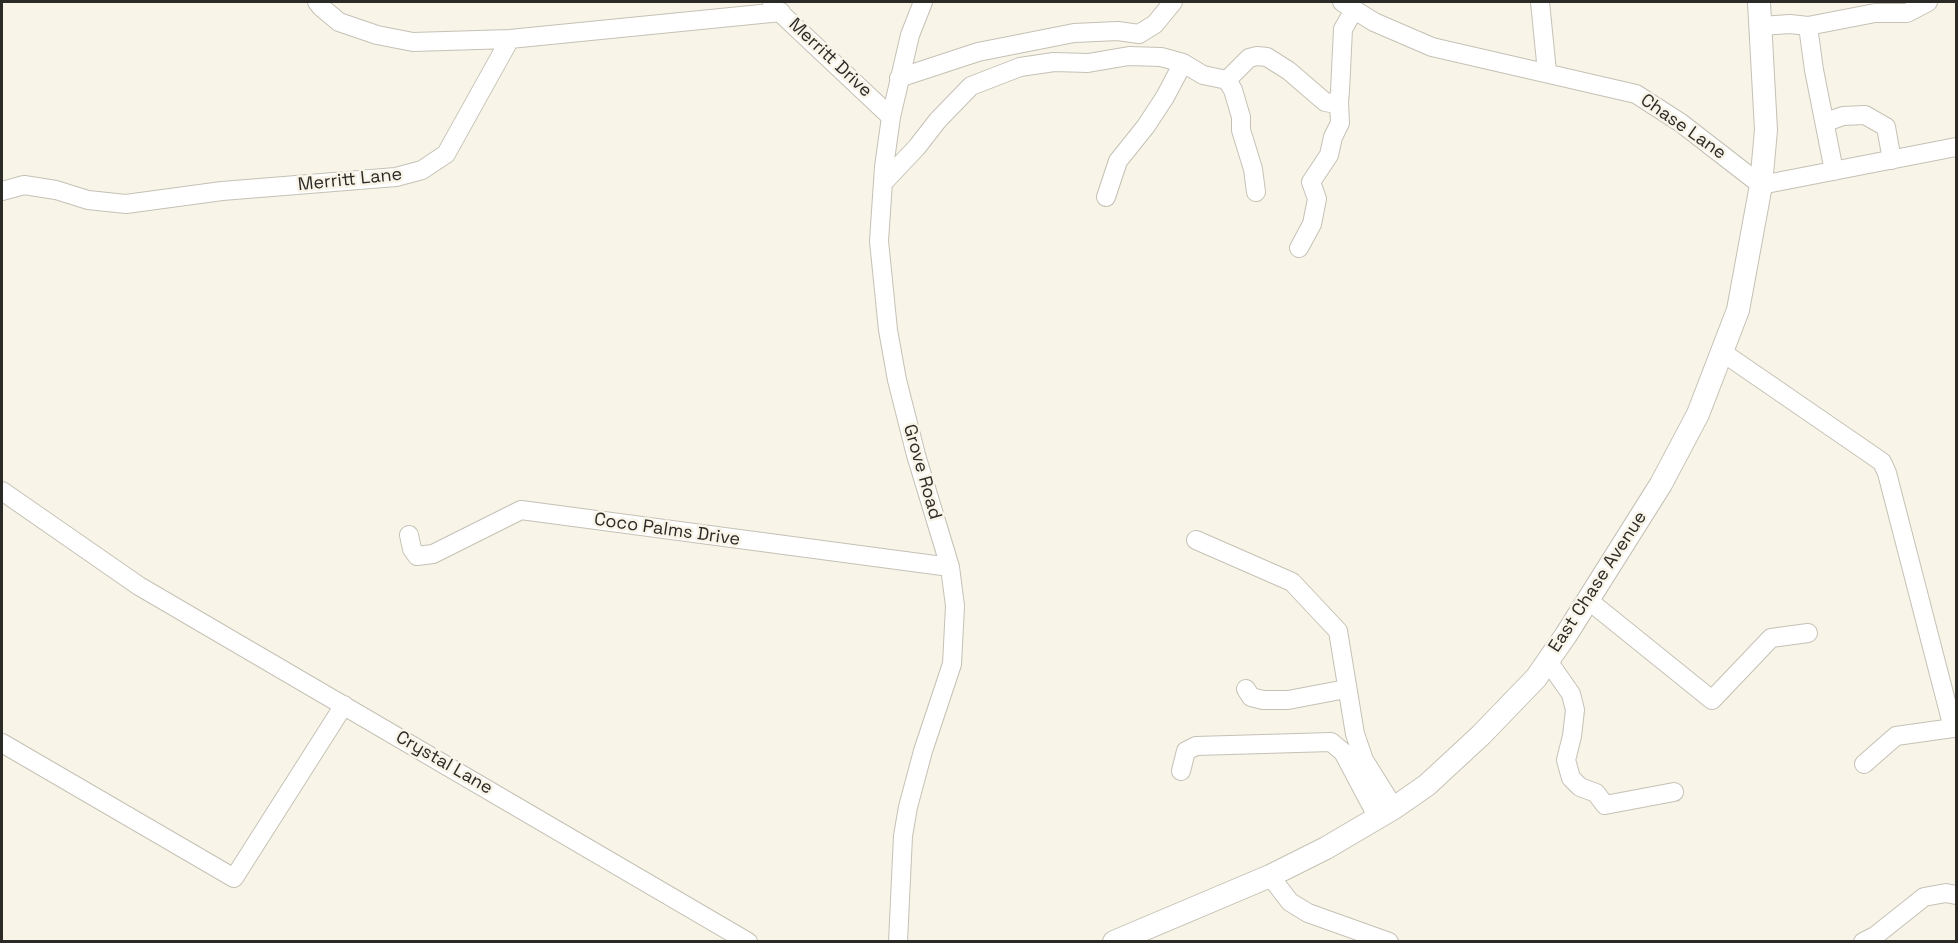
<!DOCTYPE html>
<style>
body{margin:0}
#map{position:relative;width:1958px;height:943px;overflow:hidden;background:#f8f4e8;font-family:"Space Grotesk",sans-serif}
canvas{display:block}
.frame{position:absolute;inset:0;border:3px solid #2c2a26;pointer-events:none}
</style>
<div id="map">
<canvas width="1958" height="943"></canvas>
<div class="frame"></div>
</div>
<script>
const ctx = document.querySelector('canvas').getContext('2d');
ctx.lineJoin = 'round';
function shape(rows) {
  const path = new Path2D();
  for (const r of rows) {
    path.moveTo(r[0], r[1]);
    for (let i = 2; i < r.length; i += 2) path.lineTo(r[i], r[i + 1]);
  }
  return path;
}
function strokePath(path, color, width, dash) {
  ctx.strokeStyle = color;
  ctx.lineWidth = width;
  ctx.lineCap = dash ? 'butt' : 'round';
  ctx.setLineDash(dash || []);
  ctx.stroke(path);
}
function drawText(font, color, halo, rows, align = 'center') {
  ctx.font = font + ' "Space Grotesk",sans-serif';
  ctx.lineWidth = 5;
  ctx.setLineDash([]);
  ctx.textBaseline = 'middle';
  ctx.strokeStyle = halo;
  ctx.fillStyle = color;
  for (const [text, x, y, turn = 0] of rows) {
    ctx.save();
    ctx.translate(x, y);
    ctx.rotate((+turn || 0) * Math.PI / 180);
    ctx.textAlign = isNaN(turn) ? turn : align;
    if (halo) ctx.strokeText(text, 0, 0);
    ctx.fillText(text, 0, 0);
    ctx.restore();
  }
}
const minor = shape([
 [317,2,321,7,339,22,377,35,413,42,510,39,781,12],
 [1342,2,1374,22,1432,47,1636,94,1681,123,1761,185,1956,147],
 [1540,2,1547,72],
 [772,5,891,117],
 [1761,26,1790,24,1808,26,1875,13,1907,13,1928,2],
 [1808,26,1814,70,1834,171],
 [1183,63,1203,75,1227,80,1249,58,1257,56,1267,57,1289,71,1325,102,1337,104,1339,102,1340,91,1343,29,1354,10],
 [899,78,978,52,1074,33,1118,31,1139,34,1155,24,1173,2],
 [1227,80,1233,90,1241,117,1241,130,1253,169,1256,192],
 [1826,122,1843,116,1865,115,1886,127,1892,160],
 [883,183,917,147,938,120,971,86,1020,67,1054,62,1088,63,1129,56,1161,57,1183,63,1165,97,1146,126,1118,161,1106,197],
 [2,191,24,185,56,190,88,200,126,204,222,191,396,177,422,170,446,154,510,39],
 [1299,248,1312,224,1317,199,1311,182,1329,155,1333,137,1340,123,1339,102],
 [1722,352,1882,462,1887,473,1953,728,1896,736,1864,764],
 [2,491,139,586,748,942],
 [409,535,412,549,417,556,433,554,521,510,950,567],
 [1196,540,1292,582,1338,631,1355,734,1364,760,1394,808],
 [1588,600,1712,700,1771,638,1808,633],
 [1548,661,1571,694,1575,710,1572,736,1566,760,1571,778,1580,787,1596,793,1605,805,1674,792],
 [1246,689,1251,697,1263,700,1288,700,1346,689],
 [2,743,234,878,344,705],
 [1181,771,1186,751,1196,746,1331,742,1343,752,1378,818],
 [1270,876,1290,902,1308,913,1389,942],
 [898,942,903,836,908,807,923,751,952,664,955,606,950,567,916,455,897,380,888,330,879,241,884,167,891,117,910,35,923,2],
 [1863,942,1875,936,1924,897,1946,893,1956,895]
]);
const major = shape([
 [1114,942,1270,876,1326,848,1394,808,1427,785,1481,735,1536,678,1566,635,1661,484,1698,414,1738,310,1761,185,1766,130,1759,2]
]);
strokePath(minor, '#c5c1b5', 20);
strokePath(major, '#c5c1b5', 24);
strokePath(minor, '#fff', 18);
strokePath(major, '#fff', 22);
drawText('18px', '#2c2a26', '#f8f4e8', [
 ["Merritt Drive",830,58,43],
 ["Chase Lane",1683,127,35],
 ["Merritt Lane",350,180,-6],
 ["Grove Road",922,472,74],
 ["Coco Palms Drive",667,530,8],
 ["East Chase Avenue",1598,582,-57],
 ["Crystal Lane",444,763,30]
]);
</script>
